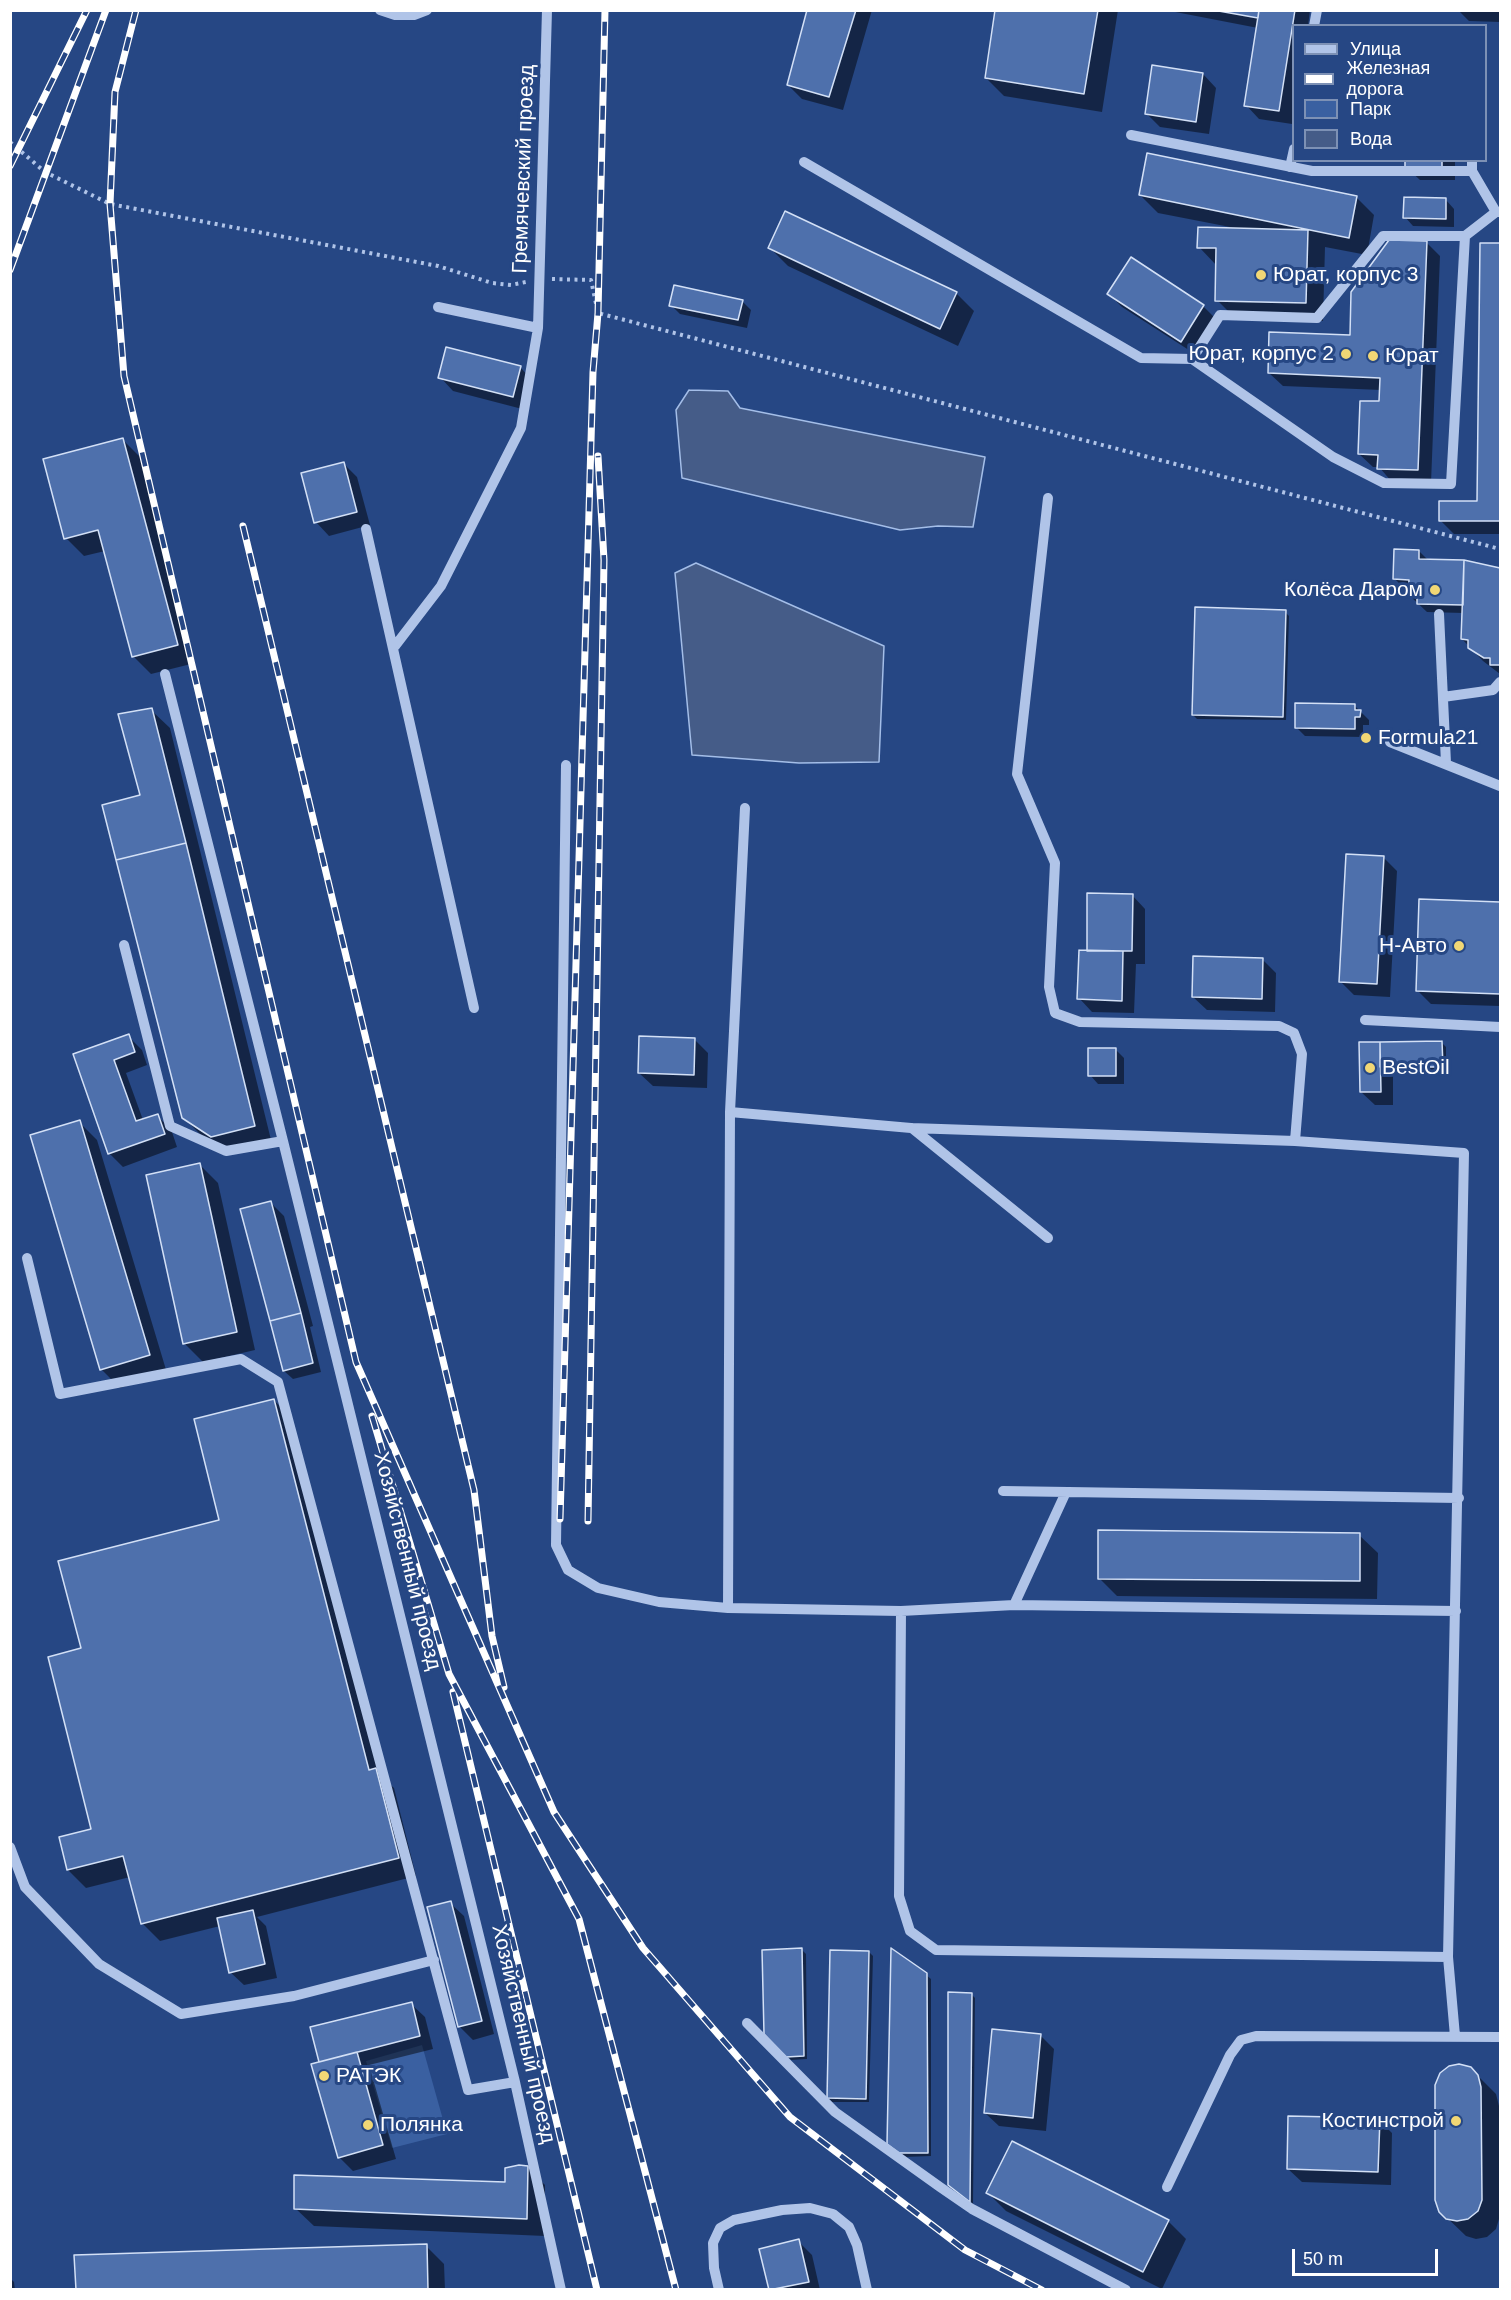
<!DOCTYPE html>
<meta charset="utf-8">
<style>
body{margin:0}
#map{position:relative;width:1511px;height:2300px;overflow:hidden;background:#264784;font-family:Helvetica,sans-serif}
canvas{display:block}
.frame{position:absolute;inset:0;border:12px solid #fff;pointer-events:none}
.legend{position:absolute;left:1292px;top:24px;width:195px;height:138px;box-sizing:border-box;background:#264784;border:2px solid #7d91b5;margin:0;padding:8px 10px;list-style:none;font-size:18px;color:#fff}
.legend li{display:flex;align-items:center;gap:12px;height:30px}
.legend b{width:30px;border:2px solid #7d91b5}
.scale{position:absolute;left:1292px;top:2249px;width:146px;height:27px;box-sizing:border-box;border:3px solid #fff;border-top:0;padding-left:8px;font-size:18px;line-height:21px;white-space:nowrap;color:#fff;-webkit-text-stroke:4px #264784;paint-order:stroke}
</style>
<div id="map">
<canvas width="1511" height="2300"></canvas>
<div class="frame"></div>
<ul class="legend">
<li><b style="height:8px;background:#b0c4e8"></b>Улица</li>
<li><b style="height:8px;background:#fff"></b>Железная дорога</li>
<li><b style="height:16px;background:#3a60a1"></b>Парк</li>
<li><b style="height:16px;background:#455c88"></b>Вода</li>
</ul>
<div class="scale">50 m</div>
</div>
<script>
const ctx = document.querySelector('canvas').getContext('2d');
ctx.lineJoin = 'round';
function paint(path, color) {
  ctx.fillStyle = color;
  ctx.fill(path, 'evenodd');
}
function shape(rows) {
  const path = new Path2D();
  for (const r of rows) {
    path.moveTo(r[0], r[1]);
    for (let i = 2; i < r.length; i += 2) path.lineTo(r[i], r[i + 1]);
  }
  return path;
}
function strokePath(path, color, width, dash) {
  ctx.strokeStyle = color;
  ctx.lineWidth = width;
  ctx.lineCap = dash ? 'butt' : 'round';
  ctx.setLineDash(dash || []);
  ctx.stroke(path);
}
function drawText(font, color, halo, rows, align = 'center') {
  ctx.font = font + ' Helvetica,sans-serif';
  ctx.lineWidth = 6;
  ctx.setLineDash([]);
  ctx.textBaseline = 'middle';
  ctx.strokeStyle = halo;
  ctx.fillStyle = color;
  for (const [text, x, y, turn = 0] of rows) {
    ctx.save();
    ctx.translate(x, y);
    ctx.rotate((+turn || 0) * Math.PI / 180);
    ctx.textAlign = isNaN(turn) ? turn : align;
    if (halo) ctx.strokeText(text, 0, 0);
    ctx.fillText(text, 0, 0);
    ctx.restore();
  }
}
paint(shape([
 [422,2045,447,2134,392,2148,366,2061]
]), '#3a60a1');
const water = shape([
 [689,390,728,391,740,408,985,457,973,527,938,526,900,530,682,478,676,410,689,390],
 [696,563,884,646,879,762,799,763,692,755,675,573,696,563]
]);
paint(water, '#455c88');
strokePath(water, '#a4bee8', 1.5);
paint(shape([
 [808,10,872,10,843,110,802,99,788,85],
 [997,10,1118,10,1102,112,1004,96,986,78],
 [1165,10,1310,10,1308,26,1294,26,1292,124,1259,119,1246,105,1258,28],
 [1458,10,1500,10,1500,22,1469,21],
 [1203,74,1216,88,1209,134,1160,127,1146,113],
 [1406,160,1455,160,1455,180,1420,180,1406,167],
 [1140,195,1356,197,1374,215,1367,255,1325,247,1323,321,1235,318,1217,300,1217,266,1199,247,1230,227,1158,213],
 [1446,200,1454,209,1454,227,1413,226,1405,217],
 [1427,243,1440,256,1431,483,1392,482,1379,467,1373,467,1359,454,1380,403,1381,390,1283,386,1269,373,1351,336],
 [1482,244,1500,245,1500,534,1454,534,1441,521,1478,502],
 [770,248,956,293,974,311,958,346,788,266],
 [1131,259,1203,306,1217,320,1195,354,1122,307,1108,293],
 [742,301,751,310,747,328,680,314,671,305],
 [520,367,533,381,526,410,453,391,440,377],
 [122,439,140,457,195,663,151,674,133,656,105,551,84,556,66,538],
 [344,464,357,477,370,525,329,536,316,522],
 [1419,551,1428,560,1464,561,1500,569,1500,674,1483,661,1462,639,1463,613,1427,612,1410,596,1410,587,1403,587,1394,578],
 [1285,612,1289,616,1286,720,1197,719,1193,715],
 [1355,706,1369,720,1369,725,1363,725,1363,737,1305,736,1296,727],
 [151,710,170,728,272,1144,231,1154,202,1136,183,1117,141,796],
 [1383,857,1397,871,1390,997,1354,995,1340,981],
 [1132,895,1145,909,1145,964,1136,964,1134,1013,1092,1012,1079,998,1088,953],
 [1421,901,1500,903,1500,1006,1431,1004,1417,990],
 [1262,959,1276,973,1275,1012,1207,1010,1193,997],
 [128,1036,142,1050,147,1065,126,1073,143,1120,157,1116,171,1129,177,1147,123,1167,109,1153,75,1055],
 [695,1040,708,1053,707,1088,653,1086,639,1073],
 [1361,1043,1442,1043,1446,1047,1446,1070,1393,1070,1393,1105,1375,1105,1361,1092],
 [1116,1050,1124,1058,1124,1084,1098,1084,1090,1075],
 [79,1122,97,1140,167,1373,120,1388,102,1370,32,1136],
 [200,1165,218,1183,255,1350,203,1362,185,1344,148,1176],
 [271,1203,284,1216,313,1326,310,1327,321,1372,293,1379,284,1371],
 [274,1400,292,1419,383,1778,394,1788,416,1876,257,1917,266,1926,277,1978,244,1985,230,1972,220,1926,160,1941,142,1923,130,1877,86,1888,68,1870,60,1838,93,1830,83,1649,221,1521],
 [1359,1535,1378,1553,1377,1599,1117,1596,1099,1578],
 [450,1903,464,1916,494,2034,473,2040,459,2026],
 [802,1950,806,1954,807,2059,791,2060,765,2033],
 [869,1952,873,1956,869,2102,832,2102,828,2098],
 [926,1975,931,1979,931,2156,904,2157,892,2148],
 [971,1994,975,1998,973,2204,954,2189],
 [411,2004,425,2017,433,2049,369,2065,396,2159,353,2171,339,2157,321,2063],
 [1040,2035,1054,2049,1046,2131,999,2126,985,2113],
 [1470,2068,1496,2094,1499,2106,1499,2219,1496,2229,1487,2237,1476,2239,1466,2236,1440,2211],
 [1379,2120,1392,2133,1391,2185,1302,2182,1288,2169],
 [527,2167,545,2185,545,2236,314,2226,295,2208,506,2184],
 [988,2193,1168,2221,1186,2239,1162,2289,1006,2211],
 [798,2241,812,2255,820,2290,770,2290],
 [426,2246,444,2264,445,2290,77,2290],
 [10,2278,14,2282,15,2290,10,2290]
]), '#0007');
const building = shape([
 [807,10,856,10,829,97,787,85,807,10],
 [995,10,1098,10,1084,94,985,78,995,10],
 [1213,10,1259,10,1258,18,1213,10],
 [1259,10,1295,10,1279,111,1244,106,1259,10],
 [1152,65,1203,73,1196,122,1145,114,1152,65],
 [1147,153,1357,196,1349,238,1139,195,1147,153],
 [1405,160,1442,160,1442,168,1405,167,1405,160],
 [1404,197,1446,198,1446,219,1403,218,1404,197],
 [785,211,957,292,940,329,768,248,785,211],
 [1198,227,1308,230,1306,303,1215,301,1216,248,1197,248,1198,227],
 [1389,240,1427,241,1418,470,1377,469,1378,455,1358,454,1360,401,1379,401,1380,378,1268,373,1269,332,1350,335,1351,292,1389,240],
 [1480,243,1500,243,1500,521,1439,521,1439,501,1477,501,1480,243],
 [1131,257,1204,305,1181,342,1107,294,1131,257],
 [674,285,743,300,738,320,669,306,674,285],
 [446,347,521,366,513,397,438,378,446,347],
 [123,438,178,645,132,657,98,530,64,539,43,459,123,438],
 [344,462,357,512,314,523,301,473,344,462],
 [1394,549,1419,550,1419,559,1464,560,1463,605,1417,604,1417,596,1408,596,1409,580,1393,579,1394,549],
 [1464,560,1500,568,1500,665,1490,665,1490,658,1484,658,1468,648,1468,640,1461,639,1464,560],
 [1195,607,1286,610,1283,717,1192,715,1195,607],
 [1295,703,1355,704,1355,710,1361,710,1360,717,1355,717,1355,729,1295,728,1295,703],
 [152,708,186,843,116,860,102,805,140,795,118,714,152,708],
 [186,843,255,1126,211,1137,182,1118,116,860,186,843],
 [1346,854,1384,856,1377,984,1339,982,1346,854],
 [1087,893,1133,894,1132,951,1087,951,1087,893],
 [1419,899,1500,902,1500,994,1416,991,1419,899],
 [1079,950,1123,951,1122,1001,1077,999,1079,950],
 [1193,956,1263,958,1262,999,1192,997,1193,956],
 [129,1034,135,1052,114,1060,136,1121,158,1114,165,1134,108,1154,73,1054,129,1034],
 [639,1036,695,1038,694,1075,638,1073,639,1036],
 [1442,1041,1443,1067,1380,1067,1380,1042,1442,1041],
 [1359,1042,1380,1042,1381,1092,1360,1092,1359,1042],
 [1088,1048,1116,1048,1116,1076,1088,1076,1088,1048],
 [80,1120,150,1355,100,1370,30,1135,80,1120],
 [200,1163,237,1332,183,1344,146,1175,200,1163],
 [271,1201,301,1313,270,1321,240,1209,271,1201],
 [301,1313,313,1363,283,1371,270,1321,301,1313],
 [274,1399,369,1770,376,1768,399,1858,141,1924,123,1856,67,1870,59,1837,91,1829,48,1657,81,1648,58,1561,219,1520,194,1419,274,1399],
 [1098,1530,1360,1533,1360,1581,1098,1579,1098,1530],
 [451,1901,482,2021,458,2027,427,1907,451,1901],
 [253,1910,265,1964,229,1973,217,1918,253,1910],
 [802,1948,804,2056,786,2057,764,2034,762,1950,802,1948],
 [891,1948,927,1973,928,2153,899,2153,887,2144,891,1948],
 [830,1950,869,1951,866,2099,827,2098,830,1950],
 [948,1992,972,1993,970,2202,948,2185,948,1992],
 [412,2002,420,2036,319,2062,310,2027,412,2002],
 [992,2029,1041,2034,1033,2118,984,2113,992,2029],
 [357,2052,383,2145,338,2158,311,2064,357,2052],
 [1459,2064,1471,2067,1478,2075,1481,2087,1482,2200,1478,2211,1468,2219,1457,2221,1446,2219,1439,2212,1435,2200,1435,2085,1440,2073,1449,2066,1459,2064],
 [1288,2116,1380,2118,1378,2172,1287,2169,1288,2116],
 [1012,2141,1169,2220,1143,2272,986,2193,1012,2141],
 [519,2165,528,2166,527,2219,294,2209,294,2175,505,2182,505,2168,519,2165],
 [799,2239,809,2282,769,2290,759,2249,799,2239],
 [427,2244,428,2290,76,2290,74,2255,427,2244]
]);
paint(building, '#4e70ac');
strokePath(building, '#d3e0f6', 1.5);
strokePath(shape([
 [10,142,45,172,110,204,438,266,492,283,511,285,526,282],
 [552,279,591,280,598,313,1500,549]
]), '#b0c4e8', 4, [3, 4.5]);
strokePath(shape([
 [380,10,395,15,414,15,427,10],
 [1314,26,1317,10],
 [1131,135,1312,171,1472,171],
 [1472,160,1472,171,1496,212,1500,212],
 [804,162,1141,358,1192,359,1333,457,1384,483,1451,484,1465,236,1496,212],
 [1290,167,1294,149],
 [438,307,538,328],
 [1192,359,1220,315,1317,318,1383,236,1465,236],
 [1048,498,1017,774,1055,863,1049,987,1055,1013,1080,1022,1279,1026,1294,1033,1302,1054,1295,1141],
 [366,529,474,1008],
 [1439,614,1446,763],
 [395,646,441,586,521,428,538,328,547,10],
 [165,674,283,1141],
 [1443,697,1493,690,1500,682],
 [1390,742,1500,786],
 [566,765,556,1545,568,1570,598,1588,659,1602,728,1608,901,1611,1014,1605,1456,1611],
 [124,945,170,1126,226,1151,283,1141,515,2082,561,2290],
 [1365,1020,1500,1027],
 [730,1112,911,1128,1295,1141,1464,1153,1448,1957,1455,2036],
 [912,1128,1048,1238],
 [27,1258,60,1394,241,1359,278,1382,468,2090,515,2082],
 [1003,1491,1459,1498],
 [1014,1605,1066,1492],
 [728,1608,730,1112,745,808],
 [901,1611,899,1896,910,1931,936,1950,1448,1957],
 [10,1847,25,1887,99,1964,181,2014,294,1996,434,1960],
 [747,2023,835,2112,940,2187,972,2209,1126,2290],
 [1167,2187,1230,2055,1241,2040,1256,2036,1500,2037],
 [719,2290,714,2268,713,2243,720,2228,734,2220,782,2210,810,2208,833,2214,849,2227,857,2245,867,2290]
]), '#b0c4e8', 10);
const rail = shape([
 [136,10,115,92,110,204,124,376,356,1362,554,1812,643,1948,790,2117,965,2250,1042,2290],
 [10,166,87,10],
 [10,270,106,10],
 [243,526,474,1490,492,1636,504,1687],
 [372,1416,449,1674,579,1919,676,2290],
 [560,1519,593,372,598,313,605,10],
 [588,1521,604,560,598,456],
 [453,1692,597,2290]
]);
strokePath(rail, '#fff', 7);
strokePath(rail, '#264784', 4.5, [14]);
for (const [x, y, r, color] of [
 [1261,275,6,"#f1d775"],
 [1346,354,6,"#f1d775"],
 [1373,356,6,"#f1d775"],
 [1435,590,6,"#f1d775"],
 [1366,738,6,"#f1d775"],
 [1459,946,6,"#f1d775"],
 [1370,1068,6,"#f1d775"],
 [324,2076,6,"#f1d775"],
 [1456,2121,6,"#f1d775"],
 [368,2125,6,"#f1d775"]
]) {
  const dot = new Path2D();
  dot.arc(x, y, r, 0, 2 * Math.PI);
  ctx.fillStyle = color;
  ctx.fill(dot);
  strokePath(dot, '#264784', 2);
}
drawText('21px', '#fff', '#264784', [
 ["Гремячевский проезд",524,169,-88],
 ["Хозяйственный проезд",407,1561,76],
 ["Хозяйственный проезд",523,2034,77]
]);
drawText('21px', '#fff', '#264784', [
 ["Юрат, корпус 3",1273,275],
 ["Юрат, корпус 2",1334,354,"right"],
 ["Юрат",1385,356],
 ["Колёса Даром",1423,590,"right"],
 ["Formula21",1378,738],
 ["Н-Авто",1447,946,"right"],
 ["BestOil",1382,1068],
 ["РАТЭК",336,2076],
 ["Костинстрой",1444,2121,"right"],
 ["Полянка",380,2125]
], 'left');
</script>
